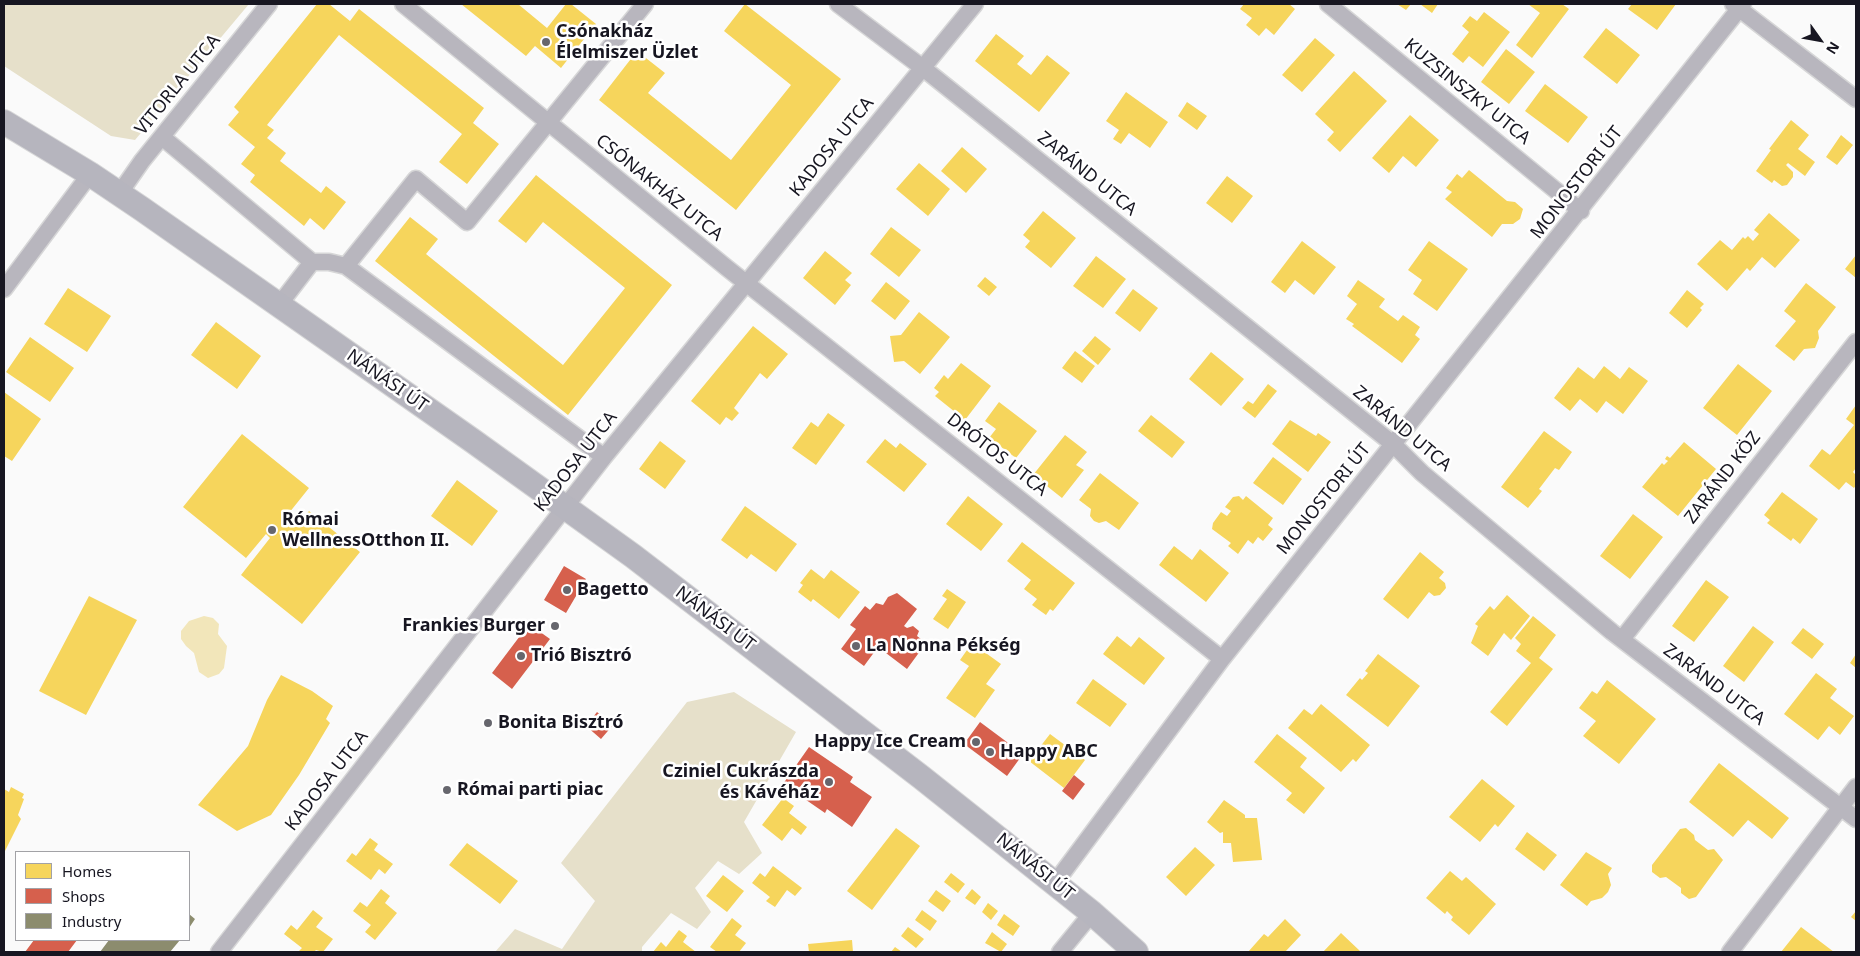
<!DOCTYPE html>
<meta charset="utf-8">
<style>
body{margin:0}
#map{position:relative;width:1860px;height:956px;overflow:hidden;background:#fafafa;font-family:"Noto Sans",sans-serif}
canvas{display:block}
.frame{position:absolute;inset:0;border:5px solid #171621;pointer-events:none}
.legend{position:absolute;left:15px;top:851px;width:175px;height:90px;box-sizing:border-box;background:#fff;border:1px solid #a2a2a6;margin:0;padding:6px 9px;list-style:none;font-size:15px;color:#171621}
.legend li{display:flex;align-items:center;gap:10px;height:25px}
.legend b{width:25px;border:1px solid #a2a2a6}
.north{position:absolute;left:1795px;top:15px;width:50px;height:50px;-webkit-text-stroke:4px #fff;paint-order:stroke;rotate:122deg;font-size:14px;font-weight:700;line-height:20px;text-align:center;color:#171621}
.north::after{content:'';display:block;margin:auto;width:18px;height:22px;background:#171621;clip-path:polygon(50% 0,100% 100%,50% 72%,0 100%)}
</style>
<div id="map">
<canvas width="1860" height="956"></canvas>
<div class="frame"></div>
<ul class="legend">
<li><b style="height:14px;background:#f6d55c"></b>Homes</li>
<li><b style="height:14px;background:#d6604d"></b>Shops</li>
<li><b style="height:14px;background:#8c8c6e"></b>Industry</li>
</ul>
<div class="north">N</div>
</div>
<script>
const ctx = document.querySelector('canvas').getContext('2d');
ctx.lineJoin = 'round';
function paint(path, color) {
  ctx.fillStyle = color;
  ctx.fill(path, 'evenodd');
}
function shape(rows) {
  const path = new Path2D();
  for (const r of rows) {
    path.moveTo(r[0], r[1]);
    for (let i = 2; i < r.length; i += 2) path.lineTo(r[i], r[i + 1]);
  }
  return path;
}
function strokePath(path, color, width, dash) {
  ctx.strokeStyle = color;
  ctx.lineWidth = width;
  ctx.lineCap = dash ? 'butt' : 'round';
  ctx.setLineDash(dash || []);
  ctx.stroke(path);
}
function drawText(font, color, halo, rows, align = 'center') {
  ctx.font = font + ' "Noto Sans",sans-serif';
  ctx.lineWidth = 5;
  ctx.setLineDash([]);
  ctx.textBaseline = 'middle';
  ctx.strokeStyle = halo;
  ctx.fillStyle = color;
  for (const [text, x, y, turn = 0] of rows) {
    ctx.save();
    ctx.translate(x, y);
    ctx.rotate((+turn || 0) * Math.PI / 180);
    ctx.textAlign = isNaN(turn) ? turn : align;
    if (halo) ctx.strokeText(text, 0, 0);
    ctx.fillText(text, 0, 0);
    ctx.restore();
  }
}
paint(shape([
 [4,4,249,4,135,140,111,136,4,66],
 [734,692,796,732,744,822,762,853,739,874,718,861,695,888,711,912,697,929,671,913,642,947,642,952,495,952,515,929,562,949,595,901,561,863,687,702]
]), '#e6e0ca');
paint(shape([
 [204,616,213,618,219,624,218,634,227,646,224,668,219,674,208,678,199,672,194,653,186,646,181,639,181,631,189,621]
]), '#f2e6ba');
paint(shape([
 [317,4,329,4,350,21,359,9,484,108,473,123,499,144,467,184,439,162,462,134,339,35,267,125,274,130,267,138,286,153,280,161,321,193,326,186,346,202,324,230,310,218,304,226,250,182,255,175,241,164,255,147,228,125,239,112,234,107],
 [461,4,518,4,547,28,566,4,571,4,596,24,561,68,535,46,526,56],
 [745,4,841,79,736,210,599,100,637,51,665,73,648,93,731,160,791,85,724,31],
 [1244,4,1289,4,1295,9,1274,35,1266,28,1259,36,1246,25,1252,18,1240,9],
 [1397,4,1411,4,1406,10],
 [1420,4,1438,4,1432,13],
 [1528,4,1562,4,1569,9,1532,58,1516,45,1540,13],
 [1632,4,1676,4,1657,30,1628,9],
 [1484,12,1510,32,1483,67,1469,56,1463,63,1452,54,1469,32,1462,26,1470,16,1477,21],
 [1606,28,1640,55,1617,84,1583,57],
 [996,34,1024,56,1017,64,1031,75,1047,55,1070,73,1039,112,975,61],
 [1315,38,1335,55,1302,92,1282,75],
 [1506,49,1535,72,1509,104,1481,82],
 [1354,71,1387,101,1340,152,1327,140,1334,132,1315,114],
 [1545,84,1588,117,1568,143,1525,111],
 [1126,92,1168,122,1150,148,1129,133,1121,144,1113,139,1119,130,1106,121],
 [1187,102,1207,116,1197,130,1178,116],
 [1410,115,1439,140,1416,167,1403,156,1389,173,1372,158],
 [1791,120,1809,135,1798,149,1815,162,1805,176,1788,163,1786,165,1793,172,1793,177,1787,185,1782,186,1774,180,1772,183,1756,171,1771,150,1769,149],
 [1841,135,1853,145,1837,165,1826,157],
 [962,147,987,169,966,193,941,171],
 [919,163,950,189,928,216,896,189],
 [1469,170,1507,201,1515,202,1523,209,1520,219,1513,224,1502,224,1492,237,1445,199,1452,192,1446,188,1457,174,1462,178],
 [536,175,672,285,568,415,375,261,410,217,438,239,426,254,563,365,625,288,543,222,526,243,498,221],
 [1227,176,1253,196,1232,223,1206,203],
 [1043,211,1076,238,1051,268,1025,247,1030,241,1023,235],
 [1769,213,1800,240,1775,268,1762,257,1750,271,1747,268,1727,291,1697,264,1720,240,1732,250,1743,237,1745,239,1748,236,1753,241,1759,234,1754,230],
 [891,227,921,250,899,277,870,254],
 [1302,241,1336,267,1314,295,1295,280,1285,293,1271,282],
 [1429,241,1468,269,1437,311,1413,294,1422,280,1408,270],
 [825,251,852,273,845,280,851,285,835,305,803,278],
 [1856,255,1856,278,1845,269],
 [1096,256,1126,279,1103,308,1073,286],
 [985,277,997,287,989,296,977,286],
 [1358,280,1385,299,1379,307,1398,321,1403,315,1420,327,1415,335,1420,339,1402,363,1352,326,1354,324,1346,319,1357,304,1347,296],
 [886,282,910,301,895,320,871,301],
 [1806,283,1836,307,1818,331,1819,338,1815,348,1804,349,1794,361,1775,346,1796,321,1784,311],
 [68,288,111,316,87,352,44,324],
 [1133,289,1158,308,1140,332,1115,313],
 [1687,290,1704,304,1700,308,1702,310,1687,328,1669,313],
 [919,312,950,337,920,374,904,361,894,362,890,336,901,335],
 [216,322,261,356,237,389,191,355],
 [753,326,788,354,767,379,760,373,734,408,739,413,732,421,726,417,720,425,691,401],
 [1095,336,1111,349,1098,365,1082,351],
 [30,337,74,368,50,402,6,372],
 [1075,351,1095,366,1082,383,1062,368],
 [1211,352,1244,379,1221,406,1189,379],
 [961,363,991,386,965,420,935,396,939,392,934,388,944,375,948,379],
 [1738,364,1772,391,1737,435,1703,408],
 [1604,366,1620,379,1629,367,1648,381,1623,414,1606,401,1597,413,1580,399,1570,411,1554,398,1578,367,1594,379],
 [1268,384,1277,391,1255,418,1242,408,1248,401,1253,404],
 [4,392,41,419,12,461,4,456],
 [999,402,1037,431,1016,458,989,438,996,429,985,421],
 [1856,405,1856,468,1853,472,1856,475,1856,485,1854,488,1846,482,1839,490,1809,466,1822,449,1830,455,1854,425,1846,419],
 [828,413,845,425,816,465,792,448,811,422,818,427],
 [1151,415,1185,442,1172,458,1138,431],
 [1290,420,1316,436,1318,433,1331,442,1308,472,1272,444],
 [1544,431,1572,452,1559,470,1555,468,1539,489,1542,491,1528,508,1501,487],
 [242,434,309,488,285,518,296,527,309,511,360,552,302,624,241,575,270,538,266,534,246,558,183,507],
 [1065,435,1087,452,1076,465,1084,470,1062,498,1033,475],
 [885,439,896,448,900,443,927,464,904,492,866,462],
 [660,441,686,461,665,489,639,469],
 [1684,442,1716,469,1678,516,1642,487,1662,463,1664,465,1668,461,1665,459,1667,456,1670,458],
 [1273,457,1302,479,1283,505,1253,483],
 [1100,473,1139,503,1119,530,1106,521,1099,523,1094,521,1090,516,1091,509,1079,500],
 [457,480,498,511,472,546,431,516],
 [1782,492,1818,519,1800,544,1793,538,1791,541,1767,523,1770,520,1764,515],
 [968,496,1003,524,981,551,946,524],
 [1239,496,1243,500,1246,496,1273,518,1268,525,1273,529,1263,541,1258,537,1253,544,1248,540,1238,554,1228,546,1231,543,1212,529,1213,523,1221,512,1227,516,1231,511,1225,507,1233,497],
 [745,506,797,544,776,572,751,554,747,559,721,540],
 [1633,514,1663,537,1630,579,1600,556],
 [1022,542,1075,583,1053,611,1050,609,1046,615,1032,605,1037,599,1024,589,1031,580,1007,561],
 [1174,546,1192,560,1200,549,1229,573,1206,602,1159,565],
 [1420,552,1444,572,1439,578,1445,583,1446,588,1440,595,1434,596,1429,592,1408,619,1383,599],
 [811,569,824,579,831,570,860,592,839,619,813,599,811,602,798,592,803,585,800,583],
 [1706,580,1729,597,1694,642,1672,626],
 [947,589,966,602,948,629,933,619,947,599,942,596],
 [1507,595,1530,616,1511,640,1504,633,1488,656,1471,643,1478,626,1475,624,1490,606,1494,610],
 [89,596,137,620,86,715,39,691],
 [1533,616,1556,635,1539,658,1553,669,1507,726,1490,712,1531,663,1516,651,1521,644,1515,638],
 [1753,626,1774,642,1744,682,1723,666],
 [1803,628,1824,644,1812,659,1791,643],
 [1117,636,1131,647,1139,637,1165,658,1144,685,1103,654],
 [972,643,1001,664,986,684,995,690,975,718,946,698,969,666,960,660],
 [1378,654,1420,686,1388,727,1346,695,1360,678,1362,680,1368,673,1365,671],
 [1856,654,1856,668,1850,663],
 [1816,673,1837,689,1830,698,1854,716,1840,735,1829,726,1818,740,1784,714],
 [281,675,312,691,333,706,326,719,330,723,299,775,271,815,237,831,198,805,248,746,267,700],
 [1093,679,1127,704,1110,727,1076,703],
 [1607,680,1656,719,1619,764,1583,736,1596,721,1579,708,1592,691,1597,694],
 [1321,704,1370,745,1356,762,1353,759,1341,772,1288,728,1304,709,1312,715],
 [1050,734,1085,760,1064,788,1029,761],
 [1277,734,1307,758,1300,767,1325,788,1304,814,1286,800,1292,793,1254,762],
 [1719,763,1789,818,1772,839,1748,820,1733,837,1689,802],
 [1482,779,1515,806,1498,827,1495,824,1480,842,1449,817],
 [11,787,24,794,22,798,24,799,18,815,21,819,4,853,4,789,9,792],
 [783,798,794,806,789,813,807,827,801,835,792,828,782,841,762,825],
 [1224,800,1245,815,1245,818,1257,818,1262,860,1233,862,1231,843,1223,843,1223,832,1220,833,1207,822],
 [896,828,920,846,872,910,847,891],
 [1686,828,1694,835,1695,840,1708,850,1714,849,1723,860,1696,897,1689,899,1681,893,1681,888,1666,877,1660,878,1652,872,1652,865,1680,829],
 [1527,832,1557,855,1544,871,1515,849],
 [370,838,378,844,374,850,393,864,385,874,379,869,371,880,346,861,352,853,356,856],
 [467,843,518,881,500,904,449,865],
 [1195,847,1215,865,1186,896,1166,877],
 [1586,852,1612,868,1608,874,1611,885,1608,892,1602,898,1591,901,1587,906,1560,885],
 [773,866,802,888,795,896,787,890,775,907,766,901,770,897,752,883,760,873,765,877],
 [1450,871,1462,881,1466,877,1496,904,1469,935,1451,920,1453,917,1447,911,1445,914,1426,898],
 [951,873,965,884,958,893,944,882],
 [723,875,744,891,727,912,706,896],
 [381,889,390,896,385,903,397,913,375,940,365,932,371,925,353,911,360,902,367,907],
 [972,889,981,897,975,905,965,898],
 [936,890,951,901,943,912,928,901],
 [988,903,998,911,991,920,982,912],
 [313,910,323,918,316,927,333,939,323,952,316,950,314,952,298,952,302,948,284,934,291,925,297,930],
 [922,910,937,921,930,931,915,920],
 [1856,911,1856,921,1851,917],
 [1004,914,1020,926,1013,936,997,925],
 [732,918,742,926,735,935,746,943,739,952,717,952,710,947],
 [1285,919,1301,935,1285,952,1248,952,1264,934,1268,937],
 [908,927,924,939,916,948,901,936],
 [1801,927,1834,952,1781,952],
 [679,930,687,936,683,942,696,952,653,952,661,942,666,947],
 [992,932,1007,944,1001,952,985,943],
 [1341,933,1360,951,1323,952],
 [852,940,853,952,809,952,808,944],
 [895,947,902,952,891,952]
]), '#f6d55c');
paint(shape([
 [564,566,586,579,566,613,544,600],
 [897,593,917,609,904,626,907,628,913,626,919,631,917,636,926,643,907,669,878,647,864,666,841,649,856,629,850,625,865,606,870,610,876,603,883,605,888,597],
 [529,624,550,639,512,689,492,673],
 [597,712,613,725,601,739,586,726],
 [980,722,1023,754,1007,776,964,744],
 [809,747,853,777,850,782,872,797,852,827,827,809,825,813,783,784],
 [1074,775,1085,784,1073,800,1062,791],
 [34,940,77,940,68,952,25,952]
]), '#d6604d');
paint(shape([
 [189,914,195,919,189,928],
 [109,940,180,940,170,952,100,952]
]), '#8c8c6e');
const street = shape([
 [403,4,727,268,1222,659],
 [838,4,923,68,1393,444,1422,473,1612,632,1856,819],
 [1328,4,1581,211],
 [1733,4,1856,99],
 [162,137,312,262,329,262,346,266,604,457],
 [119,194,142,161,269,4],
 [346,266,416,179,467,222,645,4],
 [4,289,90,174],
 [279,305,312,262],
 [1622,639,1856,342],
 [1055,883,1222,659,1743,4],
 [219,952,604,457,975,4],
 [1060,952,1092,913],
 [1730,952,1856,787]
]);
const secondary = shape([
 [4,122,90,174,142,209,473,441,633,556,921,777,1092,913,1136,952]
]);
strokePath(street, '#d6d6d7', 19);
strokePath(secondary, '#d6d6d7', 26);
strokePath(street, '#b8b6be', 16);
strokePath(secondary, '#b6b5be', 24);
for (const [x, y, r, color] of [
 [546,42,5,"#66666d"],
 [272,530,5,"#66666d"],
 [567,590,5,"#66666d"],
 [555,626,5,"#66666d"],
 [856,646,5,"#66666d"],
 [521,656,5,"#66666d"],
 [488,723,5,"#66666d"],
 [976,742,5,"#66666d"],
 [990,752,5,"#66666d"],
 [829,782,5,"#66666d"],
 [447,790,5,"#66666d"]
]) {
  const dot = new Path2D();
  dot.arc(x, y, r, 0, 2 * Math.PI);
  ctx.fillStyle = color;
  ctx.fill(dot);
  strokePath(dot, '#fff', 2);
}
drawText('bold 18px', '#171621', '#fff', [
 ["Csónakház",556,32],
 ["Élelmiszer Üzlet",556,53],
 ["Római",282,520],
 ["WellnessOtthon II.",282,541],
 ["Bagetto",577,590],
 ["Frankies Burger",545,626,"right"],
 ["La Nonna Pékség",866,646],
 ["Trió Bisztró",531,656],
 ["Bonita Bisztró",498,723],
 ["Happy Ice Cream",966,742,"right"],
 ["Happy ABC",1000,752],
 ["Cziniel Cukrászda",819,772,"right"],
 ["és Kávéház",819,793,"right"],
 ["Római parti piac",457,790]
], 'left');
drawText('18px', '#171621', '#fff', [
 ["VITORLA UTCA",178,85,-51],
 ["KUZSINSZKY UTCA",1467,92,39],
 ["KADOSA UTCA",832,147,-51],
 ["ZARÁND UTCA",1087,174,39],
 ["MONOSTORI ÚT",1577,183,-52],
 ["CSÓNAKHÁZ UTCA",659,188,39],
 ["NÁNÁSI ÚT",387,381,35],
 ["ZARÁND UTCA",1402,429,40],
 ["DRÓTOS UTCA",997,455,38],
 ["KADOSA UTCA",576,462,-52],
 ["ZARÁND KÖZ",1723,478,-52],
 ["MONOSTORI ÚT",1324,499,-51],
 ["NÁNÁSI ÚT",715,619,37],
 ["ZARÁND UTCA",1714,685,37],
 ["KADOSA UTCA",327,781,-52],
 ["NÁNÁSI ÚT",1035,867,39]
]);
</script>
